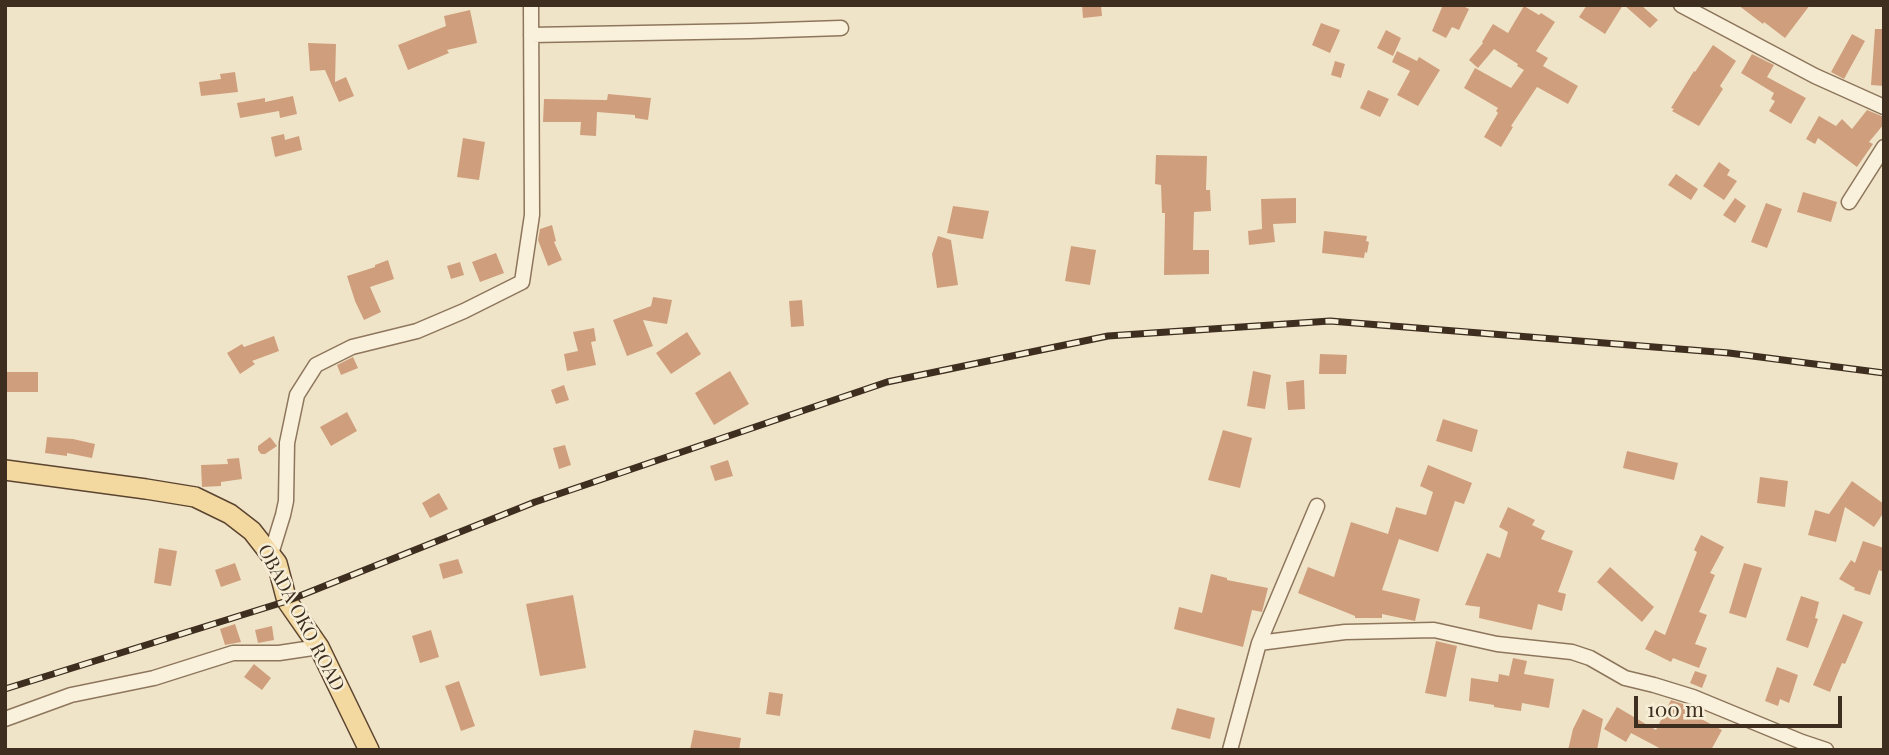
<!DOCTYPE html>
<style>
body{margin:0}
#map{position:relative;width:1889px;height:755px;overflow:hidden;background:#f0e4c8;font-family:"Playfair Display",serif}
canvas{display:block}
.frame{position:absolute;inset:0;border:7px solid #3d2e20;pointer-events:none}
.scale{position:absolute;left:1634px;top:696px;width:208px;height:32px;box-sizing:border-box;border:4px solid #3d2e20;border-top:0;padding-left:9px;font-size:21px;line-height:24px;white-space:nowrap;color:#3d2e20;-webkit-text-stroke:5px #f7eed8;paint-order:stroke}
</style>
<div id="map">
<canvas width="1889" height="755"></canvas>
<div class="frame"></div>
<div class="scale">100 m</div>
</div>
<script>
const ctx = document.querySelector('canvas').getContext('2d');
ctx.lineJoin = 'round';
function paint(path, color) {
  ctx.fillStyle = color;
  ctx.fill(path, 'evenodd');
}
function shape(rows) {
  const path = new Path2D();
  for (const r of rows) {
    path.moveTo(r[0], r[1]);
    for (let i = 2; i < r.length; i += 2) path.lineTo(r[i], r[i + 1]);
  }
  return path;
}
function strokePath(path, color, width, dash) {
  ctx.strokeStyle = color;
  ctx.lineWidth = width;
  ctx.lineCap = dash ? 'butt' : 'round';
  ctx.setLineDash(dash || []);
  ctx.stroke(path);
}
function drawText(font, color, halo, rows, align = 'center') {
  ctx.font = font + ' "Playfair Display",serif';
  ctx.lineWidth = 5;
  ctx.setLineDash([]);
  ctx.textBaseline = 'middle';
  ctx.strokeStyle = halo;
  ctx.fillStyle = color;
  for (const [text, x, y, turn = 0] of rows) {
    ctx.save();
    ctx.translate(x, y);
    ctx.rotate((+turn || 0) * Math.PI / 180);
    ctx.textAlign = isNaN(turn) ? turn : align;
    if (halo) ctx.strokeText(text, 0, 0);
    ctx.fillText(text, 0, 0);
    ctx.restore();
  }
}
paint(shape([
 [1082,5,1101,5,1102,16,1083,18],
 [1443,5,1461,5,1469,9,1459,30,1452,27,1446,38,1432,31],
 [1587,5,1623,5,1605,34,1579,17],
 [1624,5,1641,5,1658,20,1650,28],
 [1738,5,1810,5,1785,38,1764,22,1763,24],
 [1524,6,1539,15,1541,13,1555,22,1536,51,1548,58,1543,66,1578,86,1568,104,1537,87,1511,126,1513,127,1501,147,1484,137,1498,113,1496,111,1498,108,1464,88,1475,68,1511,88,1524,70,1517,66,1518,64,1494,49,1478,68,1469,60,1483,43,1482,42,1493,24,1508,33],
 [470,10,477,43,447,50,449,53,408,70,398,45,446,26,444,16],
 [1321,23,1340,30,1330,53,1312,45],
 [1875,29,1884,29,1884,86,1871,85],
 [1386,30,1401,38,1393,56,1377,48],
 [1852,34,1865,41,1844,79,1831,72],
 [308,43,336,44,335,82,346,77,354,96,339,102,325,70,310,71],
 [1713,45,1736,61,1720,86,1723,89,1699,126,1672,111,1674,109,1671,108,1694,71,1695,72],
 [1397,51,1417,61,1419,57,1440,70,1418,106,1397,95,1410,71,1392,62],
 [1752,54,1774,65,1767,77,1806,98,1791,124,1769,111,1775,101,1771,99,1774,93,1741,73],
 [1335,61,1345,64,1341,78,1331,75],
 [235,72,238,92,201,96,199,82,221,79,220,74],
 [1368,90,1389,99,1380,117,1360,108],
 [608,94,651,98,648,120,635,118,635,115,597,112,596,136,580,135,581,122,543,122,544,99,607,100],
 [293,96,297,114,280,118,279,111,240,118,237,103,265,98,265,102],
 [1867,110,1884,117,1884,124,1869,142,1873,144,1857,167,1818,138,1815,144,1806,139,1819,116,1836,126,1842,119,1852,129],
 [284,134,285,140,299,136,302,150,275,157,271,137],
 [463,138,485,142,479,180,457,177],
 [1156,155,1207,156,1206,190,1210,190,1211,211,1194,212,1193,250,1209,250,1209,274,1164,275,1165,213,1162,213,1161,185,1155,184],
 [1719,162,1730,170,1727,175,1737,181,1724,200,1703,186],
 [1676,174,1698,189,1691,200,1668,185],
 [1803,192,1837,202,1831,222,1797,212],
 [1296,198,1296,223,1273,224,1275,242,1249,245,1248,231,1262,229,1261,199],
 [1735,198,1746,206,1735,223,1723,215],
 [1766,203,1782,209,1767,248,1751,242],
 [953,206,989,211,983,239,947,233],
 [552,225,556,241,554,242,562,260,548,266,538,240,540,229],
 [1324,231,1367,236,1366,241,1369,242,1367,253,1365,252,1364,258,1322,253],
 [938,236,951,240,958,285,937,288,932,254],
 [1071,246,1096,250,1090,285,1065,281],
 [496,253,504,273,480,282,472,262],
 [388,260,394,279,370,287,381,312,364,320,355,301,347,276,375,267,375,265],
 [460,262,464,275,451,279,447,266],
 [653,297,672,300,667,324,643,320,653,346,627,356,613,320,651,306],
 [802,300,804,326,791,327,789,301],
 [594,328,596,341,591,342,596,365,567,371,564,354,578,351,573,332],
 [687,332,701,354,671,374,656,353],
 [274,336,279,351,252,361,255,364,240,374,227,353,242,344,244,347],
 [1320,354,1347,355,1346,374,1319,374],
 [353,357,358,368,341,375,337,365],
 [730,371,749,404,714,425,695,393],
 [1253,371,1271,375,1265,409,1247,406],
 [5,372,38,372,38,392,5,392],
 [1304,380,1305,409,1288,410,1286,382],
 [564,385,569,400,556,404,551,390],
 [347,412,357,431,331,446,320,427],
 [1443,419,1478,430,1472,452,1436,441],
 [1223,430,1252,438,1240,488,1208,480],
 [47,437,73,439,95,444,92,458,67,453,67,456,45,453],
 [270,437,277,446,265,454,261,454,258,450,258,446],
 [565,445,571,465,559,469,553,448],
 [1627,451,1678,463,1674,480,1623,468],
 [239,458,242,479,221,482,221,486,202,487,201,465,228,464,227,459],
 [728,460,733,476,715,481,710,466],
 [1428,465,1472,483,1464,504,1455,501,1438,552,1399,539,1382,590,1420,599,1415,621,1382,614,1382,618,1355,618,1355,616,1298,593,1308,567,1334,577,1351,522,1388,534,1396,507,1426,515,1433,492,1420,486],
 [1760,477,1788,481,1785,507,1757,503],
 [1852,481,1884,504,1884,512,1874,527,1845,507,1836,542,1808,535,1815,510,1829,514],
 [439,493,448,509,430,518,422,503],
 [1508,507,1535,520,1532,525,1545,531,1541,539,1573,551,1558,592,1566,594,1562,611,1538,604,1532,630,1479,618,1480,607,1465,605,1487,553,1500,558,1508,532,1499,527],
 [1701,535,1724,547,1710,573,1715,575,1699,612,1707,615,1695,644,1707,648,1699,668,1673,658,1671,662,1645,649,1655,630,1665,635,1697,552,1694,550],
 [1863,541,1884,548,1884,572,1879,570,1870,595,1854,590,1855,588,1839,579,1851,560,1855,563],
 [159,548,177,551,171,586,154,583],
 [458,559,463,573,443,579,439,564],
 [235,563,241,580,221,587,215,570],
 [1744,563,1762,568,1746,618,1729,613],
 [1610,567,1654,607,1642,622,1597,582],
 [1211,574,1227,578,1227,580,1268,588,1262,612,1252,610,1243,647,1174,629,1179,607,1202,613],
 [573,595,586,668,540,676,526,604],
 [1801,596,1819,602,1815,618,1818,619,1808,648,1786,640],
 [1843,614,1863,622,1845,664,1842,663,1830,692,1813,685],
 [235,624,241,642,225,645,220,629],
 [272,626,274,640,258,643,255,630],
 [431,630,439,657,420,663,412,636],
 [1436,641,1457,646,1446,697,1425,693],
 [1513,658,1527,661,1524,674,1554,679,1549,708,1522,703,1521,711,1494,707,1494,705,1469,701,1471,678,1498,682,1499,674,1509,676],
 [254,664,271,678,262,690,244,677],
 [1777,667,1798,675,1789,703,1780,699,1778,706,1765,701],
 [1695,671,1707,675,1702,688,1690,683],
 [459,681,475,726,461,731,445,686],
 [769,692,783,694,780,716,766,714],
 [1671,700,1695,708,1692,714,1722,730,1711,750,1663,750,1631,733,1626,742,1604,729,1617,707,1656,730],
 [1177,708,1215,718,1210,739,1171,729],
 [1583,709,1603,719,1597,750,1568,750,1573,729],
 [694,730,741,738,739,750,690,750]
]), '#cf9f7d');
const minor = shape([
 [1681,5,1815,76,1884,107],
 [531,35,750,31,841,28],
 [1849,202,1884,147],
 [271,554,283,515,286,501,287,443,297,395,316,365,352,347,417,331,464,311,522,282,532,215,531,5],
 [1259,643,1345,632,1434,630,1497,644,1572,652,1590,658,1625,678,1654,685,1693,697,1802,742,1826,750],
 [5,719,71,695,154,678,233,653,279,653,319,647],
 [1230,750,1259,643,1317,506]
]);
const major = shape([
 [5,470,146,489,195,497,230,514,252,531,277,563,287,601,319,647,369,750]
]);
strokePath(minor, '#8d765c', 17);
strokePath(major, '#5b4430', 22);
strokePath(minor, '#faf1dc', 14);
strokePath(major, '#f3d9a0', 19);
const rail = shape([
 [5,689,287,601,535,502,887,382,1108,336,1330,321,1729,353,1884,373]
]);
strokePath(rail, '#3d2e20', 7);
strokePath(rail, '#f7eed8', 4.5, [13]);
drawText('19px', '#3d2e20', '#f7eed8', [
 ["OBADA OKO ROAD",301,618,62]
]);
</script>
